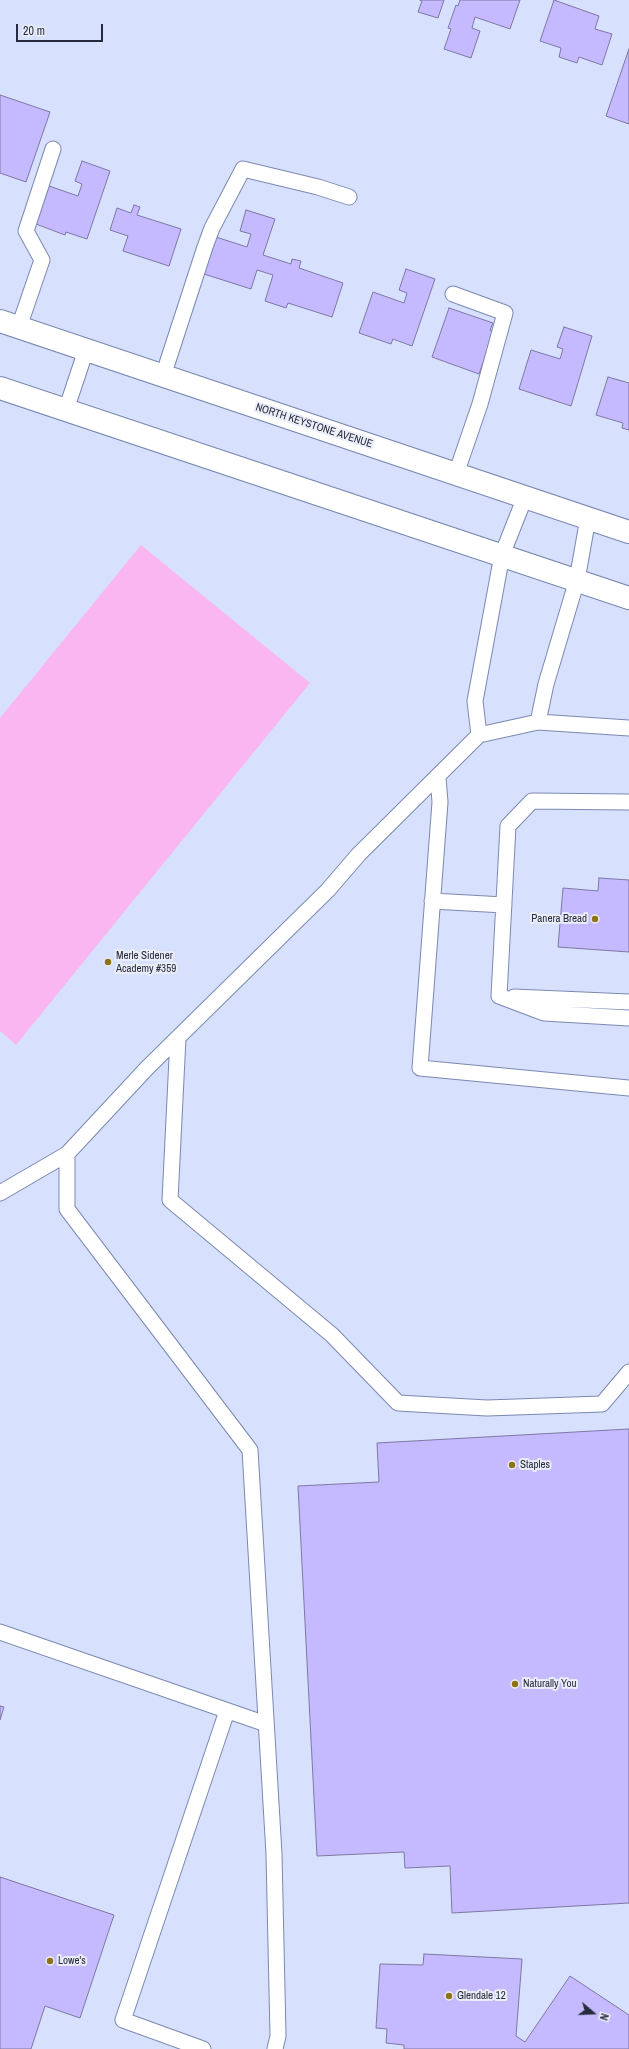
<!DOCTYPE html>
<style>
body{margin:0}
#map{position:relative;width:629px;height:2049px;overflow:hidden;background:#d7e1fd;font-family:"Archivo Narrow",sans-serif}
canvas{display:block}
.north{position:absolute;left:573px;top:1993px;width:40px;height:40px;-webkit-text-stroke:3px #ebeef8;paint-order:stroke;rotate:109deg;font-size:11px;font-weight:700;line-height:16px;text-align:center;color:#262b3d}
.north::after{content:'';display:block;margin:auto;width:14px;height:18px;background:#262b3d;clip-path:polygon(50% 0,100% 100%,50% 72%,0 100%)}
.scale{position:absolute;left:16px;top:24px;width:87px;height:18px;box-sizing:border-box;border:2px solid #262b3d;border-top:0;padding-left:5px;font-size:12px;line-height:14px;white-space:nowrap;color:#262b3d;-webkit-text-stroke:3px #ebeef8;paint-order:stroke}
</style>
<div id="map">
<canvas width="629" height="2049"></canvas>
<div class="north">N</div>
<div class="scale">20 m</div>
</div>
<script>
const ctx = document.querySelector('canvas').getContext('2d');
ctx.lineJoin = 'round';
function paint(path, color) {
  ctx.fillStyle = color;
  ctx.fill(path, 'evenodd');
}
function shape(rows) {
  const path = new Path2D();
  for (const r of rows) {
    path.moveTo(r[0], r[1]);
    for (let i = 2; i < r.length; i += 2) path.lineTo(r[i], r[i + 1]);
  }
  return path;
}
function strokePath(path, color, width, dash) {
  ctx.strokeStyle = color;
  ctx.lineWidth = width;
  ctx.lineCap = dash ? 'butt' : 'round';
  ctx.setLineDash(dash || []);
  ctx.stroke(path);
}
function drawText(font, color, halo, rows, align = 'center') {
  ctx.font = font + ' "Archivo Narrow",sans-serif';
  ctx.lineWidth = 4;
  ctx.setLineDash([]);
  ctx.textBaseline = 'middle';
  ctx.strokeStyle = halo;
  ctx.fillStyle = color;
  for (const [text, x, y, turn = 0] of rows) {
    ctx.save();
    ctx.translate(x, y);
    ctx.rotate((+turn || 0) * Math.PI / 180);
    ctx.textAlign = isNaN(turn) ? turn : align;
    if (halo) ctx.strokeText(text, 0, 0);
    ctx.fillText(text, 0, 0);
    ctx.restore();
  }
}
paint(shape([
 [141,545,310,683,16,1045,0,1031,0,718]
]), '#fab6f1');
const building = shape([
 [420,0,444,0,438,18,418,12,422,1,420,0],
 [460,0,520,0,510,29,475,17,472,28,480,31,471,58,444,49,451,29,448,28,456,5,458,6,460,0],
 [554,0,599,16,595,29,612,34,602,65,579,57,577,63,559,57,561,48,540,41,554,0],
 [629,49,629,124,606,116,629,49],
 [0,95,50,112,26,182,0,173,0,95],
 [82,161,110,171,87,239,66,232,65,235,36,224,49,186,78,196,82,184,75,181,82,161],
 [134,205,140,207,137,215,181,229,169,266,123,251,128,236,110,230,117,208,131,213,134,205],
 [246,210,275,219,263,255,291,264,292,259,301,261,299,268,343,283,332,317,288,303,286,308,265,301,273,275,257,270,251,289,204,274,216,237,247,247,251,234,240,231,246,210],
 [406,269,435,279,412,346,393,339,391,344,359,333,373,292,404,303,407,293,399,290,406,269],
 [449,308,493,323,490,330,494,332,479,374,432,357,449,308],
 [564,327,592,336,571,406,519,389,531,350,560,359,563,349,557,347,564,327],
 [608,377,629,383,629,430,622,428,623,423,596,415,608,377],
 [599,878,629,880,629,952,558,947,563,888,598,891,599,878],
 [629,1429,629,1903,452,1913,450,1866,405,1868,404,1852,317,1856,298,1486,379,1482,377,1443,629,1429],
 [0,1706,4,1707,0,1720,0,1706],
 [0,1877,114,1915,80,2018,45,2006,31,2049,0,2049,0,1877],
 [424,1954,522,1959,516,2036,525,2042,570,1976,629,2015,629,2049,404,2049,404,2045,386,2043,387,2029,376,2028,380,1964,423,1965,424,1954]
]);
paint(building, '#c5baff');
strokePath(building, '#7e77a3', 1);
const service = shape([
 [453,294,505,313,480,404,456,474],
 [19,327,42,260,26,231,53,149],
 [163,376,205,247,212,228,243,169,318,187,349,197],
 [66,410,86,350],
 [538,722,546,684,577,580,588,518],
 [479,735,475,701,502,555,525,497],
 [438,778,440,802,420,1068,629,1088],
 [432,901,504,905],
 [499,996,508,826,532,801,629,802],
 [499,996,544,1013,629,1018],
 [514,997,629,1002],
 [178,1038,170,1200,332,1335,398,1403,487,1408,602,1404,629,1372],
 [67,1154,67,1209,250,1450,274,1854,278,2036,275,2049],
 [0,1193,67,1154,147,1068,328,890,359,854,479,735,538,722,629,728],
 [0,1632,266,1724],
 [203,2049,123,2020,227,1711]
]);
const primary = shape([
 [0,321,629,532],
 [0,388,629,598]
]);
strokePath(service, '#7b88b3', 17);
strokePath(primary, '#7b88b3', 24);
strokePath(service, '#fff', 15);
strokePath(primary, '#fff', 22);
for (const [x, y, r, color] of [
 [595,919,4,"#8e7318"],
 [108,962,4,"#8e7318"],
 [512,1465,4,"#8e7318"],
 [515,1684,4,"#8e7318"],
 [50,1961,4,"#8e7318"],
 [449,1996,4,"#8e7318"]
]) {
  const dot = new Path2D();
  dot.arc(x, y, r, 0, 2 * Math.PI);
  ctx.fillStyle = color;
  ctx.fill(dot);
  strokePath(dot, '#ebeef8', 1.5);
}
drawText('11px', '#262b3d', '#ebeef8', [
 ["NORTH KEYSTONE AVENUE",314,426,18]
]);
drawText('11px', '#262b3d', '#ebeef8', [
 ["Panera Bread",587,919,"right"],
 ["Merle Sidener",116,956],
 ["Academy #359",116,969],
 ["Staples",520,1465],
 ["Naturally You",523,1684],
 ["Lowe's",58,1961],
 ["Glendale 12",457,1996]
], 'left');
</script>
